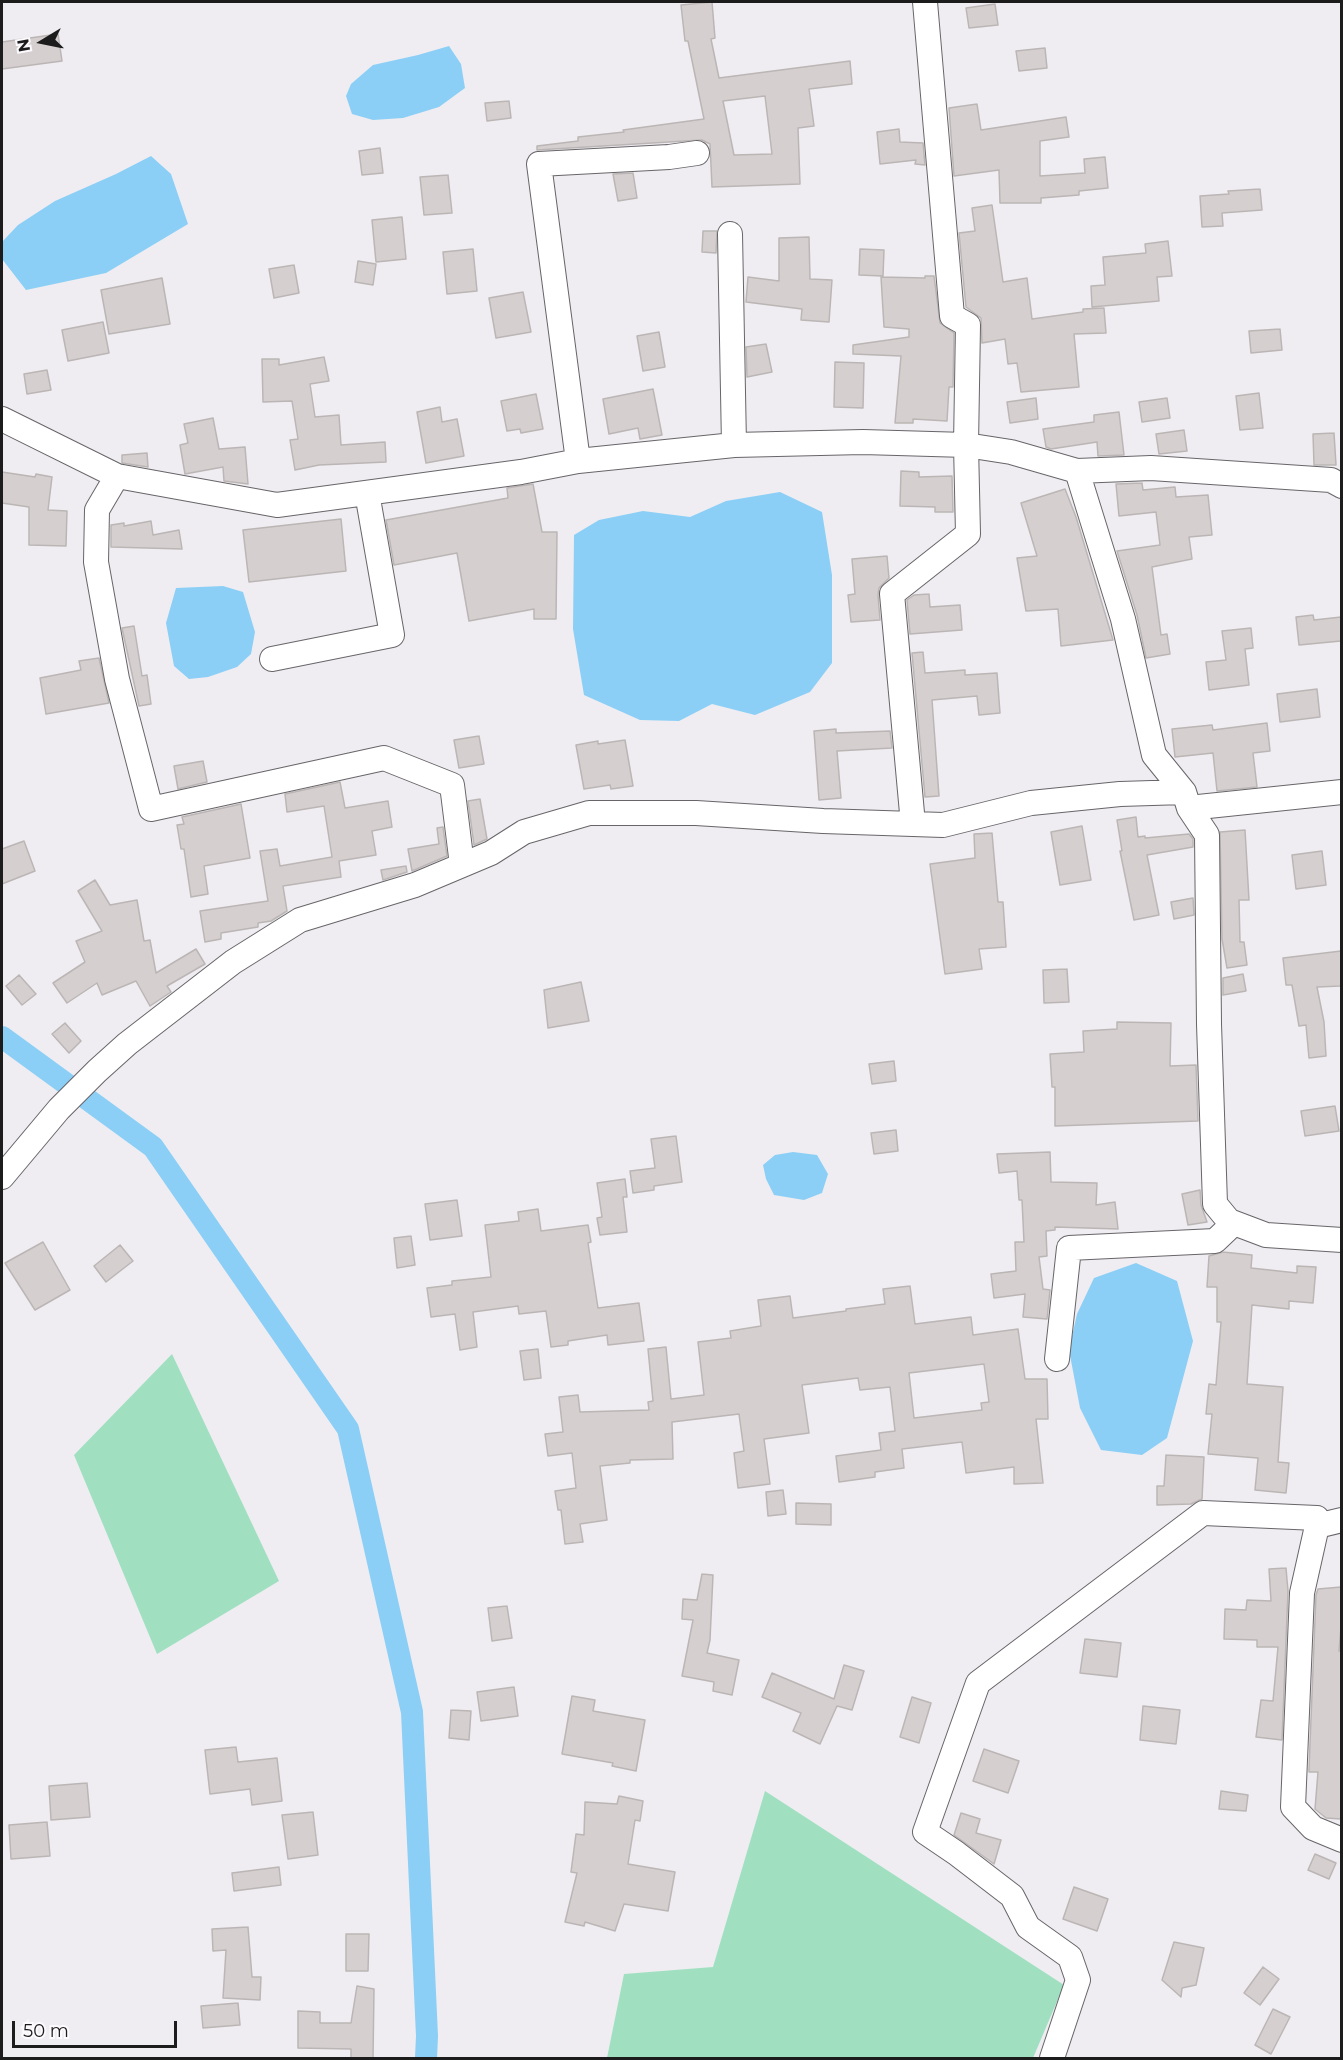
<!DOCTYPE html>
<style>
body{margin:0}
#map{position:relative;width:1343px;height:2060px;overflow:hidden;background:#efedf1;font-family:Montserrat,sans-serif}
canvas{display:block}
.frame{position:absolute;inset:0;border:3px solid #1d1c1d;pointer-events:none}
.north{position:absolute;left:12px;top:12px;width:60px;height:60px;-webkit-text-stroke:4px #fdfafe;paint-order:stroke;rotate:260deg;font-size:16px;font-weight:700;line-height:24px;text-align:center;color:#1d1c1d}
.north::after{content:'';display:block;margin:auto;width:21px;height:27px;background:#1d1c1d;clip-path:polygon(50% 0,100% 100%,50% 72%,0 100%)}
.scale{position:absolute;left:12px;top:2021px;width:165px;height:27px;box-sizing:border-box;border:3px solid #1d1c1d;border-top:0;padding-left:8px;font-size:18px;line-height:21px;white-space:nowrap;color:#1d1c1d;-webkit-text-stroke:4px #fdfafe;paint-order:stroke}
</style>
<div id="map">
<canvas width="1343" height="2060"></canvas>
<div class="frame"></div>
<div class="north">N</div>
<div class="scale">50 m</div>
</div>
<script>
const ctx = document.querySelector('canvas').getContext('2d');
ctx.lineJoin = 'round';
function paint(path, color) {
  ctx.fillStyle = color;
  ctx.fill(path, 'evenodd');
}
function shape(rows) {
  const path = new Path2D();
  for (const r of rows) {
    path.moveTo(r[0], r[1]);
    for (let i = 2; i < r.length; i += 2) path.lineTo(r[i], r[i + 1]);
  }
  return path;
}
function strokePath(path, color, width, dash) {
  ctx.strokeStyle = color;
  ctx.lineWidth = width;
  ctx.lineCap = dash ? 'butt' : 'round';
  ctx.setLineDash(dash || []);
  ctx.stroke(path);
}
paint(shape([
 [172,1354,279,1581,157,1654,74,1455],
 [765,1791,1064,1985,1033,2058,607,2058,624,1974,713,1967]
]), '#a0e0c1');
paint(shape([
 [449,46,461,64,465,88,439,107,403,118,373,120,352,114,346,96,351,84,373,65,418,55],
 [151,156,171,174,188,224,106,273,26,290,2,259,2,242,18,225,55,201,116,174],
 [780,492,822,512,832,575,832,663,810,692,755,715,712,704,679,721,640,720,584,695,573,629,574,535,599,520,643,511,690,517,726,501],
 [223,586,243,592,255,632,251,654,237,667,208,677,189,679,174,666,166,623,176,588],
 [793,1152,817,1155,828,1174,822,1193,804,1200,774,1195,766,1179,763,1165,775,1155],
 [1136,1263,1177,1281,1193,1341,1167,1438,1142,1455,1101,1450,1080,1408,1069,1350,1077,1314,1094,1278]
]), '#8bcff6');
strokePath(shape([
 [2,1037,153,1147,348,1429,412,1712,427,2036,426,2058]
]), '#8bcff6', 22);
const building = shape([
 [712,2,715,38,711,39,719,78,850,61,852,84,809,89,814,126,798,128,800,184,712,187,710,144,702,140,537,150,537,146,578,141,578,137,624,132,623,130,704,119,688,41,685,41,681,5,712,2],
 [765,96,772,154,734,155,723,101,765,96],
 [995,4,998,25,969,28,966,8,995,4],
 [58,34,62,61,2,69,2,42,58,34],
 [1045,48,1047,68,1019,71,1016,51,1045,48],
 [509,101,511,118,487,121,485,103,509,101],
 [977,104,981,130,1066,117,1069,137,1040,141,1040,176,1085,173,1084,159,1105,157,1108,188,1079,191,1079,195,1041,198,1041,203,1000,203,999,170,954,176,949,108,977,104],
 [899,129,900,142,923,143,925,165,915,164,916,160,880,164,877,132,899,129],
 [380,148,383,173,362,175,359,151,380,148],
 [633,173,637,198,618,201,613,174,633,173],
 [448,175,452,213,424,215,420,177,448,175],
 [1260,189,1262,210,1222,213,1223,226,1202,227,1200,196,1229,194,1228,191,1260,189],
 [992,205,1003,282,1027,278,1032,319,1083,312,1083,309,1104,308,1106,333,1074,334,1079,387,1021,392,1017,363,1008,364,1005,339,982,343,981,318,966,307,959,233,975,231,972,208,992,205],
 [402,217,406,259,376,262,372,220,402,217],
 [703,231,717,231,716,253,702,252,703,231],
 [809,237,810,279,832,280,829,322,801,320,802,309,746,302,748,277,779,281,779,238,809,237],
 [1168,241,1172,276,1157,277,1159,301,1092,307,1091,286,1105,285,1103,257,1146,253,1145,244,1168,241],
 [473,249,477,291,447,294,443,252,473,249],
 [860,249,884,250,883,276,859,275,860,249],
 [358,261,376,264,373,285,355,282,358,261],
 [294,265,299,293,274,298,269,269,294,265],
 [925,276,934,276,940,323,954,333,953,387,949,387,947,421,913,419,913,423,895,423,901,356,853,354,853,345,909,337,909,329,884,327,881,277,925,278,925,276],
 [162,278,170,324,109,334,101,290,162,278],
 [523,292,531,332,496,338,489,298,523,292],
 [103,322,109,353,68,361,62,330,103,322],
 [1280,329,1282,350,1251,353,1249,331,1280,329],
 [659,332,665,367,643,371,637,336,659,332],
 [766,344,772,372,747,377,746,347,766,344],
 [324,357,329,381,310,384,315,417,339,415,341,445,385,442,386,462,319,465,295,470,290,440,298,439,292,401,263,402,262,359,279,359,279,365,324,357],
 [835,362,864,363,863,408,834,407,835,362],
 [47,370,51,390,27,394,24,374,47,370],
 [653,389,662,435,640,439,638,428,609,434,603,399,653,389],
 [1259,393,1263,428,1240,430,1236,396,1259,393],
 [536,394,543,429,521,433,520,429,507,431,501,401,536,394],
 [1036,398,1038,419,1010,423,1007,402,1036,398],
 [1167,398,1170,418,1142,422,1139,402,1167,398],
 [440,407,442,422,457,419,464,456,426,463,417,412,440,407],
 [1119,412,1124,455,1098,456,1097,442,1051,449,1046,447,1043,429,1094,422,1094,415,1119,412],
 [213,418,219,449,245,447,248,484,224,481,223,467,185,474,180,445,188,443,184,424,213,418],
 [1184,430,1187,451,1159,454,1156,434,1184,430],
 [1334,433,1336,465,1314,465,1313,434,1334,433],
 [147,453,148,467,122,463,122,455,147,453],
 [901,471,919,472,919,477,952,476,953,512,935,512,935,507,900,506,901,471],
 [2,472,35,477,36,474,52,477,48,510,67,511,66,546,29,545,29,507,2,503,2,472],
 [1142,483,1143,490,1175,487,1176,497,1208,495,1212,535,1189,537,1192,559,1152,567,1161,635,1167,634,1170,654,1146,658,1137,615,1117,551,1160,545,1156,512,1119,516,1116,484,1142,483],
 [533,484,542,532,557,532,556,619,534,619,534,609,469,621,457,553,394,565,386,520,508,498,507,488,533,484],
 [1065,489,1076,517,1113,640,1061,646,1058,609,1026,611,1017,558,1037,556,1021,503,1065,489],
 [341,519,346,571,249,582,243,530,341,519],
 [151,521,153,535,179,530,182,549,111,547,111,525,124,523,124,526,151,521],
 [887,556,889,578,879,588,878,595,880,620,851,622,848,595,855,594,852,559,887,556],
 [929,594,930,607,960,605,962,630,910,634,907,600,914,595,929,594],
 [1313,615,1314,620,1341,617,1341,641,1299,645,1296,617,1313,615],
 [134,626,142,676,147,675,151,704,139,706,122,628,134,626],
 [1251,628,1253,648,1245,649,1249,685,1209,690,1206,662,1226,660,1222,631,1251,628],
 [923,652,925,673,965,670,965,675,997,673,1000,713,979,715,977,696,932,700,939,796,925,797,912,653,923,652],
 [99,658,109,703,46,714,40,678,81,670,79,661,99,658],
 [1317,689,1320,717,1280,722,1277,694,1317,689],
 [1267,723,1270,751,1253,753,1257,787,1217,791,1213,753,1175,757,1172,729,1212,725,1213,730,1267,723],
 [836,729,836,733,890,731,892,748,837,751,841,798,819,800,814,731,836,729],
 [479,736,484,764,459,768,454,740,479,736],
 [625,740,633,786,611,789,610,785,584,789,576,745,598,741,598,744,625,740],
 [203,761,207,782,178,789,174,766,203,761],
 [340,782,345,808,388,801,392,827,372,831,376,855,339,861,341,877,283,886,287,911,271,921,258,923,258,927,221,933,221,939,205,942,200,911,268,901,260,851,277,849,280,866,332,857,324,806,287,812,285,794,340,782],
 [480,799,487,839,474,845,468,801,480,799],
 [241,804,250,858,204,866,208,894,191,897,184,849,181,849,177,825,184,824,182,817,241,804],
 [1136,817,1138,837,1145,836,1145,838,1189,834,1193,839,1193,847,1147,855,1159,915,1134,920,1120,851,1122,851,1117,820,1136,817],
 [1082,826,1091,880,1060,885,1051,832,1082,826],
 [443,827,447,856,412,871,408,849,439,844,437,828,443,827],
 [1245,830,1249,900,1239,900,1240,942,1244,942,1247,965,1227,968,1222,939,1220,832,1245,830],
 [992,833,998,902,1003,902,1006,947,979,949,982,969,945,974,930,864,975,858,974,834,992,833],
 [24,841,35,871,2,884,2,849,24,841],
 [1322,851,1326,885,1296,889,1292,855,1322,851],
 [406,866,407,872,383,880,381,870,406,866],
 [95,880,110,905,137,900,144,941,150,940,156,973,196,949,205,964,167,986,171,992,150,1006,136,981,102,995,97,983,67,1003,53,983,85,962,76,941,102,931,78,891,95,880],
 [1193,898,1194,915,1174,919,1171,902,1193,898],
 [1341,951,1341,986,1317,987,1324,1022,1326,1056,1309,1058,1306,1025,1299,1026,1292,985,1286,985,1283,958,1341,951],
 [1067,969,1069,1002,1044,1003,1043,970,1067,969],
 [1243,974,1246,991,1223,995,1223,978,1243,974],
 [19,975,36,994,22,1005,6,986,19,975],
 [581,982,589,1021,548,1028,544,990,581,982],
 [1117,1022,1171,1023,1170,1066,1196,1065,1198,1121,1055,1126,1055,1087,1052,1087,1050,1054,1084,1052,1083,1031,1117,1029,1117,1022],
 [65,1023,81,1041,69,1053,52,1034,65,1023],
 [894,1061,896,1081,872,1084,869,1064,894,1061],
 [1335,1106,1339,1131,1305,1136,1301,1111,1335,1106],
 [896,1130,898,1151,874,1154,871,1133,896,1130],
 [676,1136,682,1182,654,1186,654,1190,633,1193,630,1171,655,1168,651,1139,676,1136],
 [1050,1152,1051,1182,1097,1183,1096,1205,1115,1202,1118,1229,1055,1227,1055,1230,1046,1231,1047,1256,1039,1257,1043,1289,1050,1290,1047,1319,1023,1317,1025,1294,994,1298,991,1274,1016,1271,1015,1242,1024,1242,1022,1200,1019,1200,1017,1171,999,1173,997,1154,1050,1152],
 [625,1179,627,1197,623,1197,627,1232,600,1235,597,1218,602,1217,597,1183,625,1179],
 [1200,1190,1201,1205,1207,1222,1188,1225,1182,1194,1200,1190],
 [457,1200,462,1236,430,1240,425,1204,457,1200],
 [538,1209,541,1231,588,1225,591,1242,588,1243,598,1308,639,1303,644,1341,608,1345,607,1335,568,1341,568,1345,551,1347,546,1311,519,1314,518,1306,473,1312,477,1347,460,1350,455,1314,431,1317,427,1288,452,1285,452,1281,491,1277,485,1225,519,1221,518,1212,538,1209],
 [411,1236,415,1265,397,1268,394,1238,411,1236],
 [43,1242,70,1290,35,1310,5,1263,43,1242],
 [120,1245,133,1261,106,1282,94,1266,120,1245],
 [1223,1252,1252,1255,1251,1268,1297,1273,1297,1266,1316,1267,1313,1303,1289,1301,1289,1309,1252,1305,1247,1384,1283,1387,1278,1462,1289,1463,1286,1493,1255,1490,1258,1458,1208,1454,1212,1414,1206,1414,1209,1384,1216,1385,1221,1322,1217,1322,1217,1287,1207,1287,1209,1256,1223,1252],
 [910,1286,915,1324,971,1317,973,1335,1018,1329,1025,1379,1047,1379,1048,1419,1036,1419,1043,1483,1014,1484,1014,1467,966,1473,962,1442,902,1449,904,1468,875,1472,875,1477,839,1482,836,1456,881,1450,879,1433,895,1431,890,1387,860,1390,858,1378,802,1385,809,1433,764,1439,770,1484,738,1488,734,1453,744,1451,739,1414,672,1422,673,1459,630,1460,630,1463,600,1466,607,1520,580,1524,583,1542,565,1544,561,1510,558,1510,555,1491,576,1488,572,1453,548,1456,545,1434,563,1432,559,1397,578,1395,580,1412,649,1410,648,1402,653,1401,648,1349,666,1347,671,1399,704,1395,698,1342,731,1338,730,1331,761,1326,758,1300,790,1296,793,1318,846,1311,846,1309,885,1304,883,1289,910,1286],
 [984,1364,989,1402,981,1403,982,1410,914,1418,909,1373,984,1364],
 [538,1349,541,1378,524,1380,520,1351,538,1349],
 [1166,1455,1204,1457,1202,1499,1191,1504,1157,1505,1157,1486,1164,1486,1166,1455],
 [783,1490,786,1514,768,1516,766,1492,783,1490],
 [796,1503,831,1504,831,1525,796,1524,796,1503],
 [1286,1568,1288,1591,1282,1740,1256,1737,1261,1700,1273,1701,1278,1647,1257,1647,1257,1640,1224,1639,1225,1609,1246,1610,1247,1600,1271,1601,1269,1569,1286,1568],
 [702,1574,713,1575,710,1640,707,1653,739,1660,732,1695,713,1691,714,1682,682,1676,693,1620,682,1619,683,1599,697,1600,702,1574],
 [1341,1587,1341,1627,1339,1651,1341,1651,1341,1819,1326,1818,1315,1809,1318,1772,1309,1772,1309,1769,1316,1595,1318,1589,1341,1587],
 [507,1606,512,1638,492,1641,488,1608,507,1606],
 [1085,1639,1121,1643,1117,1677,1080,1673,1085,1639],
 [844,1665,864,1671,852,1710,837,1706,820,1744,793,1731,801,1713,762,1697,772,1673,834,1699,844,1665],
 [514,1687,518,1716,481,1721,477,1692,514,1687],
 [572,1696,595,1700,593,1711,645,1720,636,1771,612,1766,613,1763,562,1754,572,1696],
 [912,1697,931,1703,919,1743,900,1737,912,1697],
 [1143,1706,1180,1710,1176,1744,1140,1740,1143,1706],
 [451,1710,471,1711,469,1740,449,1738,451,1710],
 [236,1747,238,1762,277,1758,282,1801,252,1805,250,1789,210,1794,205,1750,236,1747],
 [984,1749,1019,1761,1008,1793,973,1781,984,1749],
 [87,1783,90,1817,51,1820,49,1786,87,1783],
 [1221,1791,1248,1795,1246,1811,1219,1809,1221,1791],
 [619,1796,643,1801,640,1821,635,1820,628,1864,675,1872,668,1911,624,1904,615,1931,585,1922,584,1926,565,1922,577,1873,571,1872,576,1834,584,1835,585,1802,617,1804,619,1796],
 [313,1812,318,1855,288,1859,282,1815,313,1812],
 [961,1813,980,1819,976,1833,1001,1840,994,1864,954,1835,961,1813],
 [47,1822,50,1856,11,1859,9,1825,47,1822],
 [1315,1854,1336,1863,1329,1879,1308,1870,1315,1854],
 [279,1867,281,1885,234,1891,232,1873,279,1867],
 [1074,1887,1108,1899,1097,1931,1063,1919,1074,1887],
 [248,1927,252,1977,261,1977,260,2000,223,1998,226,1950,213,1951,212,1929,248,1927],
 [346,1934,369,1934,368,1971,346,1971,346,1934],
 [1174,1942,1204,1948,1196,1985,1182,1988,1181,1997,1162,1980,1174,1942],
 [1263,1967,1279,1979,1260,2005,1244,1993,1263,1967],
 [357,1986,374,1989,373,2058,351,2058,351,2049,298,2048,298,2011,320,2012,320,2023,351,2023,357,1986],
 [238,2003,240,2025,203,2028,201,2006,238,2003],
 [1273,2009,1290,2017,1271,2054,1255,2045,1273,2009]
]);
paint(building, '#d5d0cf');
strokePath(building, '#bbb6b5', 1.5);
const minor = shape([
 [730,234,734,445],
 [2,419,117,476,277,505,521,472,578,461,734,445,863,442,966,445,1011,452,1077,471,1151,468,1331,480,1342,486],
 [578,461,539,164,669,157,697,153],
 [1077,471,1123,619,1154,755,1184,792,1189,808,1207,835,1209,1024,1215,1204,1229,1221,1266,1235,1342,1240],
 [117,476,97,510,96,562,117,679,151,809,384,758,452,785,462,865],
 [272,659,392,635,367,493],
 [1189,808,1342,792],
 [913,824,892,594,968,534,966,445,968,325,952,316,925,2],
 [2,1177,59,1109,97,1071,127,1044,233,962,300,920,415,885,491,853,524,832,589,813,696,813,823,821,943,825,1031,803,1120,794,1184,792],
 [1057,1359,1069,1248,1215,1241,1234,1223],
 [1342,1520,1317,1526,1302,1593,1293,1807,1313,1828,1342,1840],
 [1052,2058,1078,1980,1070,1957,1028,1927,1012,1896,956,1853,925,1832,978,1683,1203,1513,1317,1518]
]);
strokePath(minor, '#686569', 26);
strokePath(minor, '#fff', 24);
</script>
